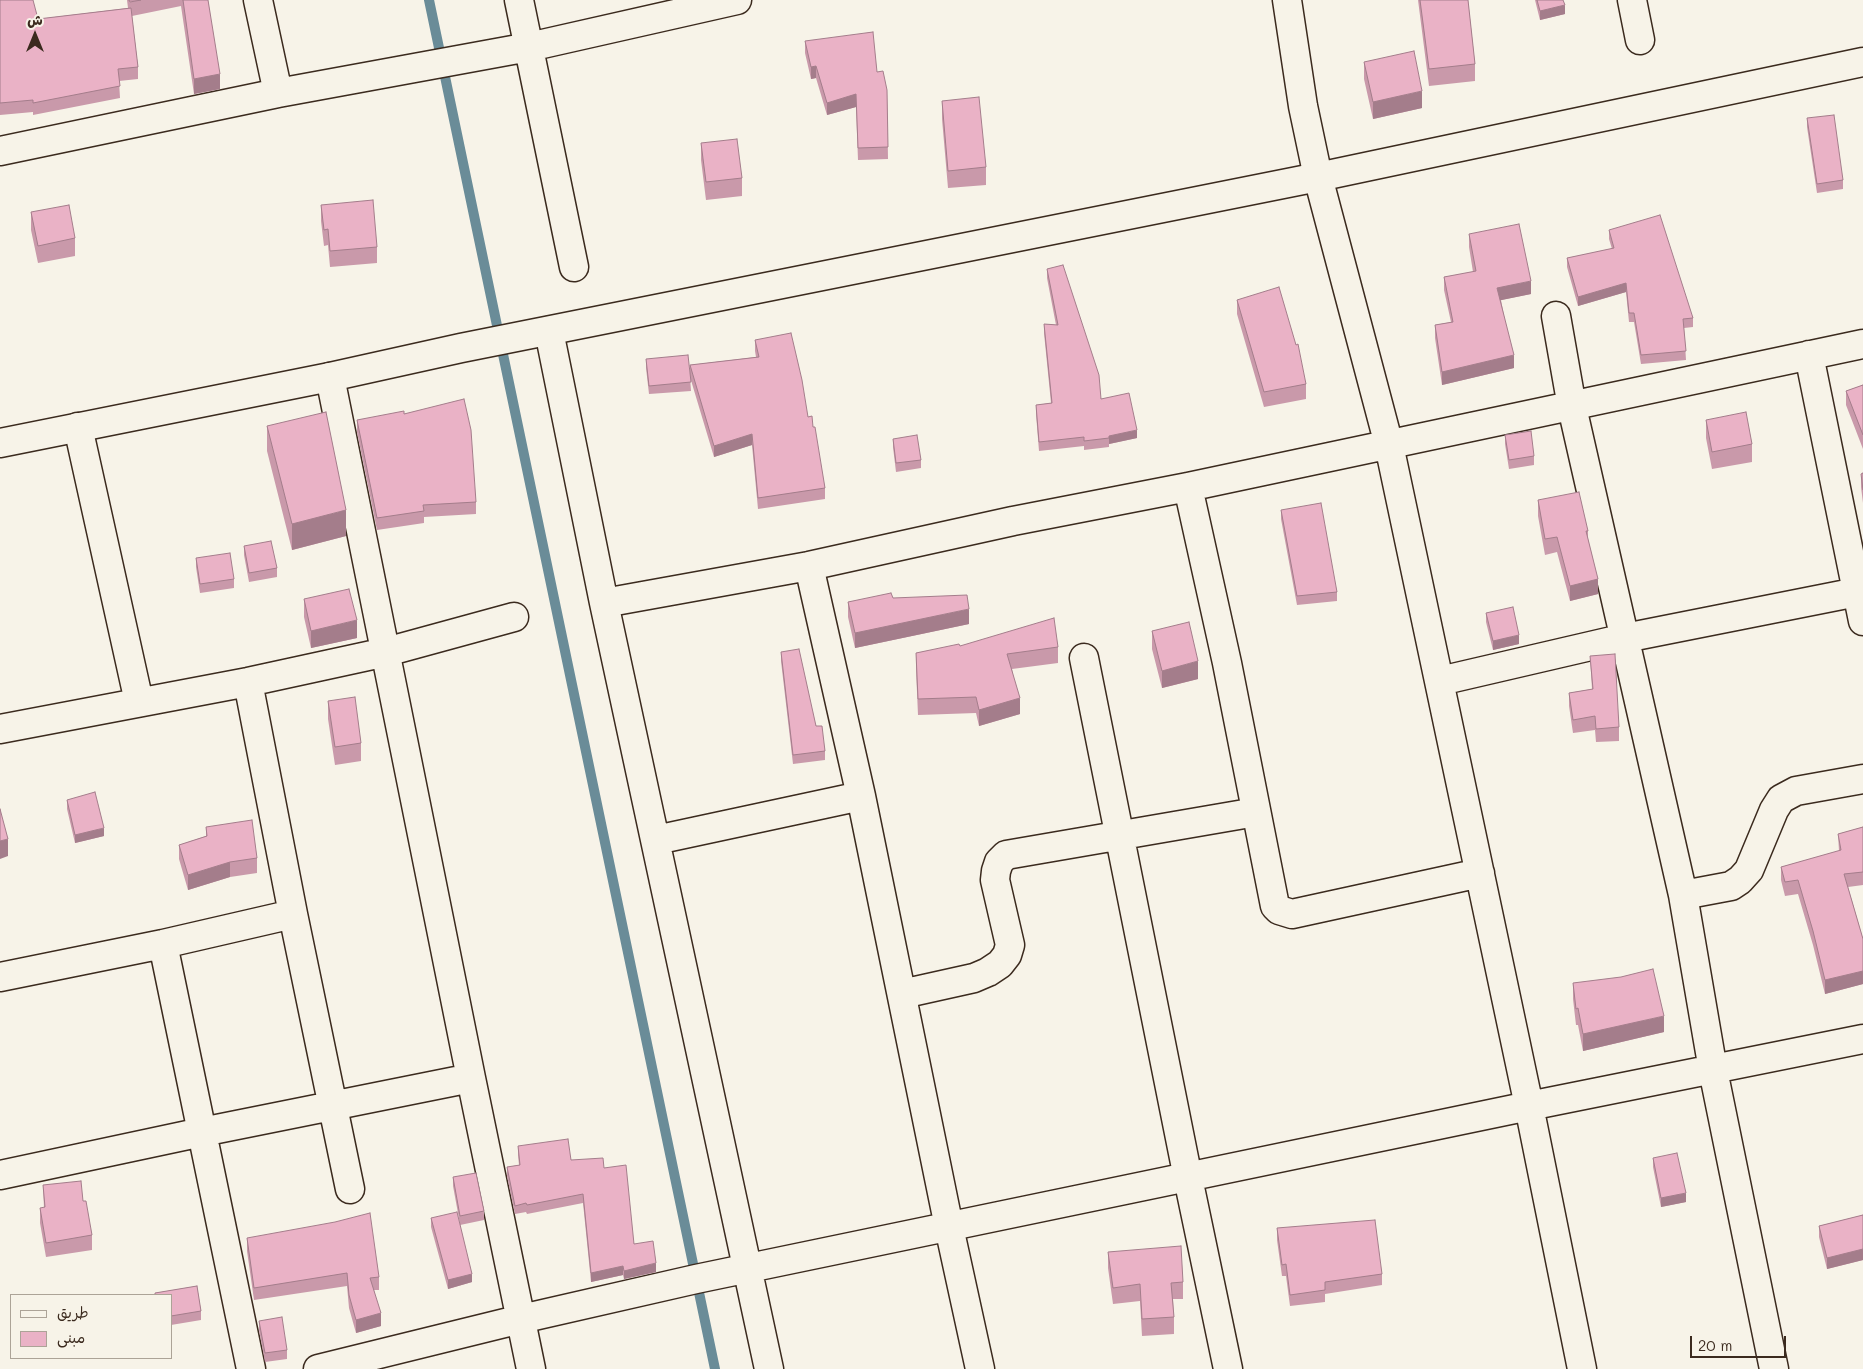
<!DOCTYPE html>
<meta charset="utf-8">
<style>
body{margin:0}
#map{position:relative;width:1863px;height:1369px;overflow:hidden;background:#f7f3e8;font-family:Mali,"Playpen Sans Arabic",sans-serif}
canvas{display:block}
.legend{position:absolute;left:10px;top:1294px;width:162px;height:65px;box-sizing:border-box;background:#f7f3e8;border:1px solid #aca397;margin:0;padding:6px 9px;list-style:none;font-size:15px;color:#3b2a1e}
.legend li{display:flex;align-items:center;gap:10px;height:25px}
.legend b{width:25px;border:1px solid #aca397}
.north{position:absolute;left:10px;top:10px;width:50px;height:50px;-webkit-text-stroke:4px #f7f3e8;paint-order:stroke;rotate:0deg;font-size:14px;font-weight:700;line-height:20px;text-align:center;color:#3b2a1e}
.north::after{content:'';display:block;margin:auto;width:18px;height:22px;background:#3b2a1e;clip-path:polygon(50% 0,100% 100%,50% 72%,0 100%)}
.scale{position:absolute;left:1690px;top:1336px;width:96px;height:22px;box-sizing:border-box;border:2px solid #3b2a1e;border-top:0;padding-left:6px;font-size:15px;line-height:18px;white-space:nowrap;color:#3b2a1e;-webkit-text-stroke:4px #f7f3e8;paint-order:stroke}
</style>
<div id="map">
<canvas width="1863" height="1369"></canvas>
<ul class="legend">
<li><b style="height:6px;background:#f7f3e8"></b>طريق</li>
<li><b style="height:14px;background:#eab2c6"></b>مبنى</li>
</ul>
<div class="north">ش</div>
<div class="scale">20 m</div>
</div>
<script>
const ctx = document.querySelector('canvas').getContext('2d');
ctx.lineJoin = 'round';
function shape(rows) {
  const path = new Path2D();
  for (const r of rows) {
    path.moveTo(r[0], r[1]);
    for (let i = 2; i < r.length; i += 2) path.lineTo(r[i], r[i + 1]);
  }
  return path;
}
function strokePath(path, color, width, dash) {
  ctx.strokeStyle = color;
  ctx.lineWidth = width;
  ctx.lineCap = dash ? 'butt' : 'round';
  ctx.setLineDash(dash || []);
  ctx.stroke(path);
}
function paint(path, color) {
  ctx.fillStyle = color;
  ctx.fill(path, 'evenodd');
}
strokePath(shape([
 [429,0,715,1369]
]), '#6a8c98', 10);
const minor = shape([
 [258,0,278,93],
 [519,0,574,267],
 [1287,0,1303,106,1318,177,1389,445,1529,1106,1582,1369],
 [1632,0,1640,40],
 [0,151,278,93,529,47,737,0],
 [1556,316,1572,407,1683,895,1713,1070,1774,1369],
 [549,331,604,603,769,1369],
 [1809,355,1863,621],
 [330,377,471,1078,531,1369],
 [78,427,139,702],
 [1188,487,1227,663,1275,906,1279,910,1292,914,1480,873],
 [809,566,861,796,949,1227,980,1369],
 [604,603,809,566,1013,521,1188,487,1863,344],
 [1084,658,1188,1178,1228,1369],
 [1440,681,1625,638,1857,592],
 [248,682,293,914,350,1189],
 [0,729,248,682,386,652,514,617],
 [656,840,861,796],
 [1683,895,1731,886,1740,880,1749,870,1774,810,1781,799,1796,791,1863,779],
 [163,944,251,1369],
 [0,977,163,944,293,914],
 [902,994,974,978,988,972,1000,964,1007,955,1010,945,995,880,996,871,999,862,1006,855,1256,812],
 [0,1175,202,1132,471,1078],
 [318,1369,521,1319,696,1279,1529,1106,1863,1039]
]);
const secondary = shape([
 [0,443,330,377,461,348,1318,177,1863,62]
]);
strokePath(minor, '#3b2a1e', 31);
strokePath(secondary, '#3b2a1e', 31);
strokePath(minor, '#f7f3e8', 28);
strokePath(secondary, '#f7f3e8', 28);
paint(shape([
 [0,0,38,19,128,8,127,0,208,0,220,89,194,94,181,6,132,16,138,67,138,79,119,81,120,98,33,115,33,112,0,115],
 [1418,0,1468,0,1475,64,1475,81,1429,86],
 [1535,0,1563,0,1565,14,1540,20],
 [805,41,877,72,887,90,888,159,858,160,856,107,827,115,816,78,811,79,805,53],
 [1364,62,1422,108,1373,119,1364,79],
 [942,101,986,167,986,185,948,188,942,119],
 [1807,118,1843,180,1843,189,1817,193,1807,127],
 [701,143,742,178,742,196,706,200,701,160],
 [321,205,377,247,377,263,330,267,328,245,324,246,321,221],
 [31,212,75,238,75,256,38,263,31,230],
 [1609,230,1693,318,1693,327,1684,328,1686,360,1641,364,1634,322,1629,322,1626,292,1578,306,1567,267,1567,258,1612,249,1609,239],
 [1469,234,1531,294,1501,300,1514,368,1442,385,1435,338,1435,325,1451,322,1444,290,1444,277,1473,272,1469,247],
 [1047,269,1101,399,1137,438,1109,444,1109,447,1084,450,1084,446,1039,451,1036,414,1036,405,1051,403,1044,333,1044,324,1056,325,1047,278],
 [1237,300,1306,384,1306,399,1264,407,1237,314],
 [755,340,808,417,813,427,825,488,825,499,758,509,752,445,714,457,690,377,691,391,649,394,646,368,646,359,690,374,690,365,756,357,755,351],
 [1863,385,1863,449,1846,405,1846,391],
 [404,414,476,502,476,514,424,517,424,523,377,530,357,432,357,420],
 [1706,420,1752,444,1752,462,1712,469,1706,438],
 [267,426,346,536,292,550,267,451],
 [1505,435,1534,456,1534,465,1509,469,1505,444],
 [893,439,921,460,921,468,896,472,893,447],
 [1863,473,1863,503,1861,487,1861,474],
 [1538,500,1588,531,1588,539,1598,594,1570,601,1557,552,1545,555,1538,516],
 [1281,510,1337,592,1337,601,1297,605,1281,519],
 [244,546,277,568,277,577,249,582,244,555],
 [196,558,234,579,234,588,200,593,196,567],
 [893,598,969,624,855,648,848,617,848,602],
 [304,599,357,638,311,648,304,617],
 [1486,613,1519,644,1493,650,1486,622],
 [1152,631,1198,679,1162,688,1152,649],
 [960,646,1058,647,1058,663,1012,669,1020,714,979,726,976,713,918,715,916,669,916,653],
 [781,652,816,726,825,751,825,760,793,764,781,661],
 [1590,656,1619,727,1619,741,1596,742,1595,730,1573,733,1569,706,1569,693,1592,689],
 [328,701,361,743,361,761,335,765,328,719],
 [67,800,104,836,75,843,67,809],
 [206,827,257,858,257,873,230,877,188,890,179,859,179,845,206,836],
 [1863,827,1863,885,1848,887,1863,939,1863,984,1825,994,1813,945,1798,894,1785,896,1781,880,1781,867,1839,851,1838,834],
 [1573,983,1664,1032,1583,1051,1578,1025,1576,1025,1573,999],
 [518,1146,571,1160,604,1168,634,1244,656,1272,624,1279,623,1275,591,1282,583,1203,527,1214,526,1212,515,1214,507,1176,507,1167,519,1165,518,1155],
 [1653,1158,1686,1202,1661,1207,1653,1167],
 [453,1177,484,1211,484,1220,460,1225,472,1282,448,1289,431,1227,431,1218,460,1224,453,1186],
 [43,1185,92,1235,92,1250,46,1257,40,1223,40,1208,44,1208],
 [1863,1215,1863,1260,1827,1269,1819,1237,1819,1226],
 [1277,1228,1382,1274,1382,1285,1325,1294,1325,1302,1290,1306,1286,1276,1282,1276,1277,1240],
 [247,1238,379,1277,379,1290,374,1290,381,1326,356,1333,349,1308,347,1286,254,1300,247,1251],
 [1108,1252,1183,1282,1183,1299,1173,1299,1174,1317,1174,1334,1142,1336,1140,1301,1113,1304,1108,1268],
 [197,1286,201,1311,201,1320,171,1325,171,1295,155,1295,155,1293],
 [259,1321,287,1350,287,1359,265,1362,259,1330]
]), '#c999aa');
paint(shape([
 [1565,5,1565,14,1540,20,1540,11],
 [816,66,816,78,811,79,811,67],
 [220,74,220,89,194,94,194,79],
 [1422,91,1422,108,1373,119,1373,102],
 [856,94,856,107,827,115,827,103],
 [1531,281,1531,294,1497,301,1497,288],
 [1626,283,1626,292,1578,306,1578,297],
 [1514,355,1514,368,1442,385,1442,372],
 [1137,430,1137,438,1109,444,1109,436],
 [752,434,752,445,714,457,714,446],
 [346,510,346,536,292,550,292,524],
 [1598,579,1598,594,1570,601,1570,586],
 [969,609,969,624,855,648,855,633],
 [357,620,357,638,311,648,311,631],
 [1519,635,1519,644,1493,650,1493,641],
 [1198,661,1198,679,1162,688,1162,671],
 [1020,698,1020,714,979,726,979,710],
 [104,828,104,836,75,843,75,835],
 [8,839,8,856,0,859,0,841],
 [230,862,230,877,188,890,188,875],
 [1863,971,1863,984,1825,994,1825,980],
 [1664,1016,1664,1032,1583,1051,1583,1034],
 [1686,1193,1686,1202,1661,1207,1661,1198],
 [1863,1249,1863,1260,1827,1269,1827,1258],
 [656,1263,656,1272,624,1279,624,1271],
 [623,1266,623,1275,591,1282,591,1273],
 [472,1274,472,1282,448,1289,448,1280],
 [381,1313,381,1326,356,1333,356,1320]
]), '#a47d8b');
const building = shape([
 [0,0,33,0,38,19,131,8,138,67,118,69,120,86,33,103,33,100,0,103,0,0],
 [129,0,141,0,130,2,129,0],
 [183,0,208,0,220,74,194,79,183,0],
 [1420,0,1468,0,1475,64,1429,69,1420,0],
 [1537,0,1563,0,1565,5,1540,11,1537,0],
 [873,32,877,72,883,71,887,90,888,147,858,148,856,94,827,103,816,66,811,67,805,41,873,32],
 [1414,51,1422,91,1373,102,1364,62,1414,51],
 [979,97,986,167,948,171,942,101,979,97],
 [1834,115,1843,180,1817,184,1807,118,1834,115],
 [737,139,742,178,706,182,701,143,737,139],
 [373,200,377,247,330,251,328,229,324,230,321,205,373,200],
 [69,205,75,238,38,246,31,212,69,205],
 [1660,215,1693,318,1683,319,1686,351,1641,355,1634,313,1629,313,1626,283,1578,297,1567,258,1614,248,1609,230,1660,215],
 [1519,224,1531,281,1497,288,1514,355,1442,372,1435,325,1453,322,1444,277,1476,271,1469,234,1519,224],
 [1063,265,1099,375,1101,399,1129,393,1137,430,1109,436,1109,438,1084,441,1084,437,1039,442,1036,405,1052,403,1044,324,1058,325,1047,269,1063,265],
 [1279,287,1296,345,1298,344,1306,384,1264,392,1237,300,1279,287],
 [791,333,802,380,808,417,812,416,813,427,815,427,825,488,758,498,752,434,714,446,690,365,759,357,755,340,791,333],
 [688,355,691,382,649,386,646,359,688,355],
 [1863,385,1863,435,1846,391,1863,385],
 [464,399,471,430,476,502,423,505,424,511,377,518,357,420,404,411,404,414,464,399],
 [326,412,346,510,292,524,267,426,326,412],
 [1746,412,1752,444,1712,452,1706,420,1746,412],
 [1531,431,1534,456,1509,460,1505,435,1531,431],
 [917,435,921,460,896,463,893,439,917,435],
 [1863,473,1863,490,1861,474,1863,473],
 [1579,492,1588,531,1586,531,1598,579,1570,586,1557,537,1545,539,1538,500,1579,492],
 [1321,503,1337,592,1297,596,1281,510,1321,503],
 [271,541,277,568,249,573,244,546,271,541],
 [230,553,234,579,200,584,196,558,230,553],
 [349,589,357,620,311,631,304,599,349,589],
 [891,593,893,598,967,595,969,609,855,633,848,602,891,593],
 [1513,607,1519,635,1493,641,1486,613,1513,607],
 [1054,618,1058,647,1007,654,1020,698,979,710,976,697,918,699,916,653,959,644,960,646,1054,618],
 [1189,622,1198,661,1162,671,1152,631,1189,622],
 [799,649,816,726,822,726,825,751,793,755,781,652,799,649],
 [1615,654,1619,727,1596,729,1595,716,1573,720,1569,693,1593,689,1590,656,1615,654],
 [355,697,361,743,335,747,328,701,355,697],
 [95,792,104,828,75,835,67,800,95,792],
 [0,809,8,839,0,841,0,809],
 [252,820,257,858,230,862,188,875,179,845,207,836,206,827,252,820],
 [1863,827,1863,872,1844,874,1863,939,1863,971,1825,980,1813,931,1798,880,1785,882,1781,867,1841,850,1838,834,1863,827],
 [1653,969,1664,1016,1583,1034,1578,1008,1576,1009,1573,983,1621,977,1653,969],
 [568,1139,571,1160,603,1158,604,1168,626,1165,634,1244,653,1241,656,1263,624,1271,623,1266,591,1273,583,1194,527,1205,526,1203,515,1206,507,1167,520,1165,518,1146,568,1139],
 [1677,1153,1686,1193,1661,1198,1653,1158,1677,1153],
 [476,1173,484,1211,460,1216,453,1177,476,1173],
 [81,1181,83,1201,86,1201,92,1235,46,1243,40,1208,45,1207,43,1185,81,1181],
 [457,1212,472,1274,448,1280,431,1218,457,1212],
 [370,1213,379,1277,370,1278,381,1313,356,1320,349,1295,347,1273,254,1288,247,1238,335,1222,370,1213],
 [1863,1215,1863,1249,1827,1258,1819,1226,1863,1215],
 [1375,1220,1382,1274,1325,1282,1325,1290,1290,1295,1286,1264,1282,1265,1277,1228,1375,1220],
 [1181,1246,1183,1282,1171,1283,1174,1317,1142,1319,1140,1284,1113,1288,1108,1252,1181,1246],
 [197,1286,201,1311,171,1316,171,1295,155,1295,155,1293,197,1286],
 [282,1317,287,1350,265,1353,259,1321,282,1317]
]);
paint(building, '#eab2c6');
strokePath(building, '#a47d8b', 1);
</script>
